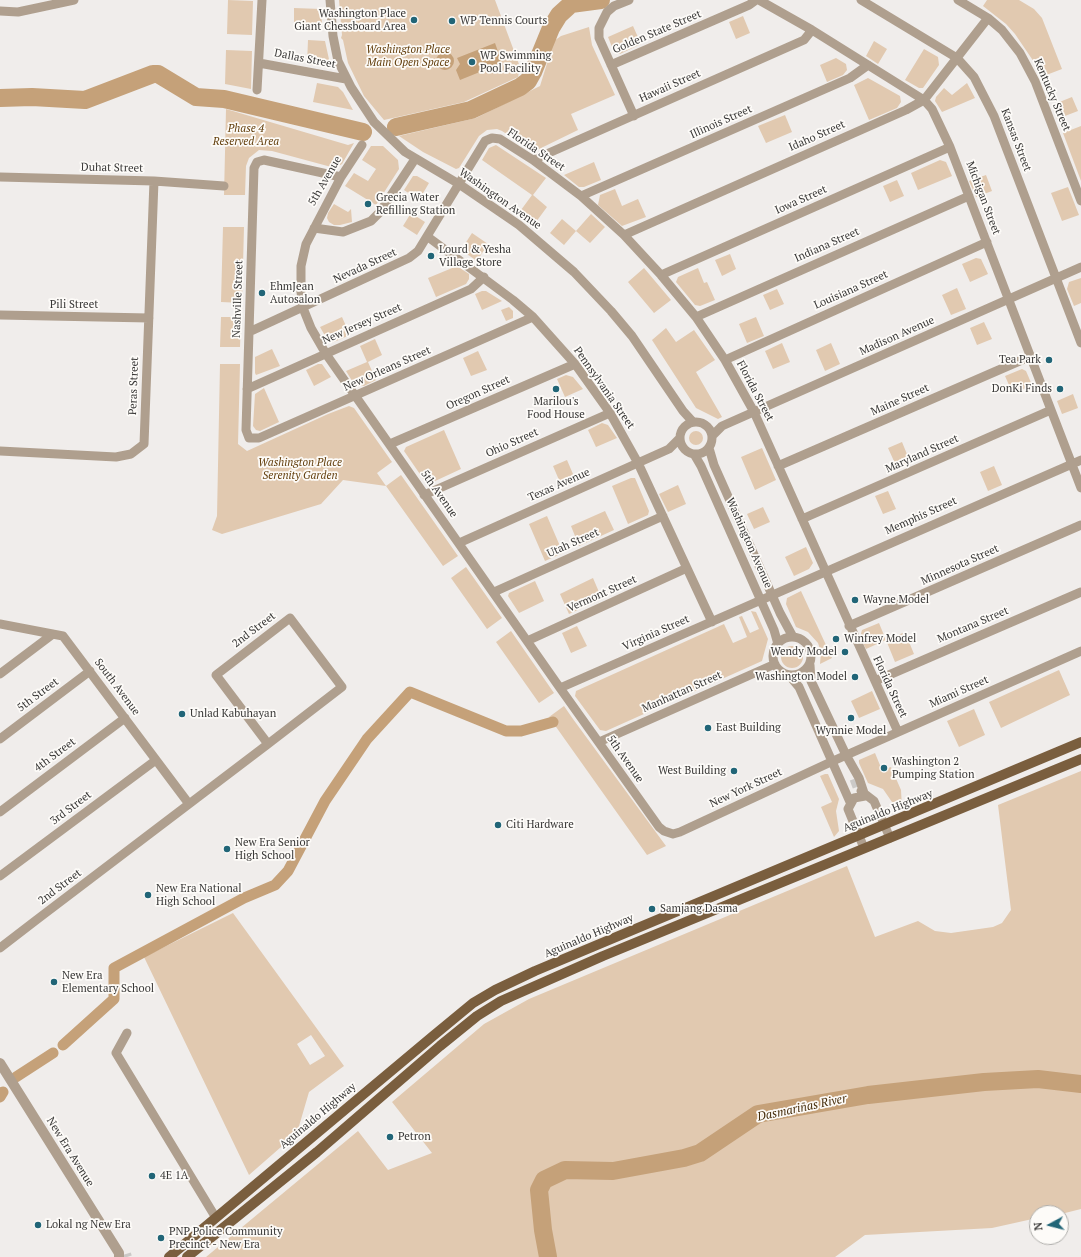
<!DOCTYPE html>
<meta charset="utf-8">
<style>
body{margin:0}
#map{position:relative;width:1081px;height:1257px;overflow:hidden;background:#f0edeb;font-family:"PT Serif",serif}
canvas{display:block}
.north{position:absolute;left:1029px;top:1205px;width:40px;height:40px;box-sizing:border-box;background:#fdfbf8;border:1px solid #aeadaa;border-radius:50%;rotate:263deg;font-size:11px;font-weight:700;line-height:16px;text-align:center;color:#383736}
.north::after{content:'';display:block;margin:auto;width:14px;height:18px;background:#216577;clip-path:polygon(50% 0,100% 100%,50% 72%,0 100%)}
</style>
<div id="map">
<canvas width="1081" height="1257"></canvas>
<div class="north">N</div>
</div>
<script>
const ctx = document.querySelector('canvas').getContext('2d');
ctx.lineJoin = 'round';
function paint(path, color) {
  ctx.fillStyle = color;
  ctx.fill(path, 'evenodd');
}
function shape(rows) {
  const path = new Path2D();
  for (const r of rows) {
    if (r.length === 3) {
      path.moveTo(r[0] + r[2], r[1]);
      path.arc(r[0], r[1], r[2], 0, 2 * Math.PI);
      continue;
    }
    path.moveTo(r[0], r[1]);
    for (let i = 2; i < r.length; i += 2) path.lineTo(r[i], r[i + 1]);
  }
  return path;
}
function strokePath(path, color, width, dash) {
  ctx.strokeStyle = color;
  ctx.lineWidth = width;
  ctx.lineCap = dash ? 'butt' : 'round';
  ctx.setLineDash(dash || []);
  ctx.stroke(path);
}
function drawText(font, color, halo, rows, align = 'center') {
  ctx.font = font + ' "PT Serif",serif';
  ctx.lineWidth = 3.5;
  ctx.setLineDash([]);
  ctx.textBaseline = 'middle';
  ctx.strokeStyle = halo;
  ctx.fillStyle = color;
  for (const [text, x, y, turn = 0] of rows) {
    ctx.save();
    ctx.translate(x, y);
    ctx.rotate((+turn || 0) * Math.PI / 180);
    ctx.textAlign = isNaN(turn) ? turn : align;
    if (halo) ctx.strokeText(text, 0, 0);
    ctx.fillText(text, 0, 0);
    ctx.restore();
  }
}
paint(shape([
 [228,0,253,1,252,35,227,34],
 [339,0,495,0,520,67,518,77,464,102,384,120,364,96,348,63,343,40,341,38,342,35],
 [987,0,1019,0,1034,9,1042,18,1062,69,1041,77,1034,62,1015,34,1006,24,983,6],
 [294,8,321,9,322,24,294,22],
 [743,16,750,33,736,39,729,22],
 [633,26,641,44,620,54,614,52,608,37],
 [589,27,592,45,615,95,571,114,578,130,537,150,530,149,502,131,497,129,487,130,479,136,459,168,456,169,423,152,399,136,476,118,540,86,554,41,561,36],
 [308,40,325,41,330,64,329,67,307,64],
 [874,41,887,49,878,64,866,56],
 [924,49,938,57,939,65,923,88,919,88,905,80],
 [226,50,252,51,251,89,225,84],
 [836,58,846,64,847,70,843,75,827,82,820,65],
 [868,78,900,96,901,102,897,108,869,120,854,85],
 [317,83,338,87,343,92,353,110,313,102],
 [967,83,975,98,942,112,935,101,936,97,944,88,952,95],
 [1072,97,1078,111,1057,119,1052,105],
 [226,109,348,145,354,143,342,164,335,168,272,151,259,150,249,158,246,166,245,195,224,195],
 [785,115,792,132,766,143,758,126],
 [1081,126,1081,181,1063,133],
 [496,145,546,178,533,195,547,207,536,222,521,210,532,195,482,160,489,148],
 [371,146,383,146,398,160,399,169,376,205,345,186,354,173,368,181,376,169,362,160],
 [940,160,946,162,952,176,918,190,911,173],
 [594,162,601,180,584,187,579,187,564,175],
 [986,175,992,191,976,197,969,181],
 [413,176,417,176,429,183,419,200,404,190],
 [897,180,904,196,890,202,883,186],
 [1068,187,1079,215,1062,221,1051,193],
 [615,189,622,206,638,199,646,217,622,226,598,205,600,195],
 [334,204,348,212,351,209,352,222,340,225,334,225,329,222,327,218,328,213],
 [411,213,425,222,417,235,403,226],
 [591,214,605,227,590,243,576,231,564,245,550,233,562,219,576,231],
 [223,227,244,227,242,303,221,302],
 [472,233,488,244,477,261,461,250],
 [730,254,736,269,722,276,715,260],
 [976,258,981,259,988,274,970,282,962,264],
 [457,266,469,274,469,279,466,284,436,297,428,278],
 [644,268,671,300,654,313,628,282],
 [698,268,704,283,707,282,715,300,700,306,695,305,676,282,678,277],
 [1081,278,1081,303,1074,306,1067,289,1069,282],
 [957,288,966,309,951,315,942,295],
 [777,289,784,304,770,310,763,295],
 [482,291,486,291,502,301,482,310,475,294],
 [509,307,513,311,513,318,506,321,501,310],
 [221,317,241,317,240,347,220,347],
 [342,317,350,335,334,342,328,341,320,327],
 [756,317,764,336,747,343,739,324],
 [984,322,992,339,977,345,970,328],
 [666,328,676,342,694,330,715,360,696,372,722,417,718,419,696,408,652,340],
 [375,339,382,355,368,362,376,380,364,386,354,384,346,371,367,362,360,346],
 [782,343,790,362,773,369,765,351],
 [831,343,840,364,825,371,816,350],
 [272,349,280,366,256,375,255,373,255,357],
 [478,351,487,370,471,376,463,358],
 [220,364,240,364,238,444,247,451,328,414,349,406,354,408,392,462,377,473,386,486,401,475,458,556,443,566,386,486,343,480,321,504,222,534,212,530,217,516],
 [318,364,322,364,331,377,314,386,306,370],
 [1022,369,1026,371,1032,385,1013,394,1005,376],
 [566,375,573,377,583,389,565,397,557,379],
 [264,388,279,422,260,431,256,430,253,426,255,394],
 [1073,394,1078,408,1062,414,1057,401],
 [602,423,608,425,617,438,596,447,588,430],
 [444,430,461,469,433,482,424,480,404,451,406,447],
 [696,438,7],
 [902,442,911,464,898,470,888,448],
 [762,448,776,480,755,490,741,457],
 [567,460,576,481,562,487,553,466],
 [994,466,1002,485,988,491,980,472],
 [631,478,635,478,649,511,648,515,628,524,612,486],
 [678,485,686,504,668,512,659,494],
 [888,491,896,509,883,514,875,496],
 [763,507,770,522,754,529,747,514],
 [605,511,614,530,579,546,571,526],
 [547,516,563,553,545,561,529,524],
 [806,547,813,563,809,569,794,576,785,557],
 [466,567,502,618,487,629,451,578],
 [593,578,602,599,569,614,560,594],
 [535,581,544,601,519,613,508,596,509,593],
 [801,591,832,658,820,664,821,652,818,643,808,632,796,627,786,604,787,598],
 [751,611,756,612,768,639,762,661,606,731,600,730,575,696,576,691,724,624,733,643,747,637,739,617,742,616,750,633,759,629],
 [879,623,886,640,905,632,914,654,895,662,886,640,866,649,860,637,862,630],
 [577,626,587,646,571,653,562,633],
 [511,631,554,693,539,703,496,642],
 [792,657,11],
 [1059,670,1070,695,1001,728,989,702],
 [872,691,880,709,859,718,851,701],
 [564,706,573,719,666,846,647,855,549,717],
 [974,709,985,735,959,747,947,721],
 [875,753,882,770,891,767,901,790,902,808,892,802,883,789,868,783,859,763,859,760],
 [1081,771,1081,1209,1061,1214,1037,1213,1037,1218,992,1228,865,1235,835,1257,206,1257,358,1131,388,1170,432,1153,392,1102,484,1024,529,999,847,866,875,937,918,921,935,931,951,933,993,927,1002,923,1011,910,998,805],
 [825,774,828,774,839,799,836,811,839,831,834,837,821,807,832,802,820,776],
 [233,913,344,1066,309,1092,297,1133,249,1175,144,957],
 [311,1035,325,1056,310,1065,297,1044]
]), '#e1c9b0');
paint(shape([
 [495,43,502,63,460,80,456,70,460,64,457,58],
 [445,61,9]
]), '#c5a179');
strokePath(shape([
 [63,1045,114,999,114,968,244,898,275,885,288,871,325,801,367,739,410,692,506,731,521,731,553,722],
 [16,1077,53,1053],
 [0,1097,3,1092]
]), '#c5a179', 11);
strokePath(shape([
 [0,98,32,97,85,100,153,74,158,74,196,97,224,99,363,132],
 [396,127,471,110,520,87,528,81,533,72,551,28,559,15,571,4,601,0],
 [548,1257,543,1230,539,1190,544,1180,565,1170,613,1171,684,1158,700,1153,758,1114,868,1095,984,1082,1038,1079,1081,1084]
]), '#c5a179', 18);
strokePath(shape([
 [854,779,857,787]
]), '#cbc9c7', 9, [9, 4.5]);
strokePath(shape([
 [126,1254,127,1257]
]), '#cbc9c7', 10, [10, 5]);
strokePath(shape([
 [330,0,333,36,338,61,351,87,374,122,405,152,459,184,519,225,574,272,611,311,632,336,683,411,693,422],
 [629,0,614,6,607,12,599,28,599,38,634,116],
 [759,0,812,30,924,100,932,109,950,147,1081,488],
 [861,0,957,58,974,77,994,116,1081,343],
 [958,0,988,18,1002,30,1020,53,1035,81,1081,201],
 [0,11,18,12,74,0],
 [259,63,346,79],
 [611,65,749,5,756,0],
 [257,90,262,0],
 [362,145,341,177,306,244,301,266,301,292,303,308,311,328,326,354,560,688,659,827,664,831,673,834,680,832,833,761,1081,651],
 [533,160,804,40,812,30],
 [0,177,154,181,224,186],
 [341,177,264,160,257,162,254,168,246,430,249,438,259,438,533,317],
 [581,196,850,78,868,65],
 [314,228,343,232,371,221,380,212,415,159],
 [624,235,906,110,924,100,988,18],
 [428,237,513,300,533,317,575,364,610,413,638,463,712,622],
 [661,275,950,147],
 [0,315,149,318],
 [696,317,969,196],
 [249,332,409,258,418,251,485,141,492,138,500,139,533,160,581,196,624,235,661,275,696,317,725,360,754,412,898,732],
 [725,360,987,242],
 [247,389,471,289,484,277],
 [696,438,16],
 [712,436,722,426,1081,267],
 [390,444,575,364],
 [709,448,714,465,780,613,793,637],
 [0,451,116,457,131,454,144,444,154,181],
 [694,454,701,466,774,630,778,644],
 [778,466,1031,356],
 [424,495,610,413],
 [802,519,1051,410],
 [459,543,669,449,680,438],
 [494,592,663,516],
 [0,624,63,636,189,804],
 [849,626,1081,525],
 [792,656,19],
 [527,641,687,568],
 [810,665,811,681,846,755,859,778,865,796],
 [0,674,53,634],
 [789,675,799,687,850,802],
 [875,681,1081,592],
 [560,688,1081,460],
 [0,739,90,671],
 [599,742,775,664],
 [861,791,874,801,890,838],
 [0,812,125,718],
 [864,848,848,809,854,798,865,796],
 [0,876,156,760],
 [0,948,35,921,268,744,342,687,290,618,216,675,268,744],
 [127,1033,116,1053,216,1218]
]), '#af9f8e', 9);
strokePath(shape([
 [0,1063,119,1253,119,1257]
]), '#af9f8e', 10);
strokePath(shape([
 [169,1257,433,1036,473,1003,495,990,535,971,1081,742],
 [187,1257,317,1152,440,1046,477,1016,501,1001,603,956,1081,759]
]), '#7a5e3e', 10);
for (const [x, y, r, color] of [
 [414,20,4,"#216577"],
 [452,21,4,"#216577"],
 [472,62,4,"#216577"],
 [368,204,4,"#216577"],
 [431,256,4,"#216577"],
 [262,293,4,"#216577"],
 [1049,360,4,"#216577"],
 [556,389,4,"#216577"],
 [1060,389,4,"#216577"],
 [855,600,4,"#216577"],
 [836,639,4,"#216577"],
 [845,652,4,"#216577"],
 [855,677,4,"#216577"],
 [182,714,4,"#216577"],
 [851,718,4,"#216577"],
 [708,728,4,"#216577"],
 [884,768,4,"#216577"],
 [734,771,4,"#216577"],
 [498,825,4,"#216577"],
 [227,849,4,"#216577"],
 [148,895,4,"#216577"],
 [652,909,4,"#216577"],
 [54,982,4,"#216577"],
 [390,1137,4,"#216577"],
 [152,1176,4,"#216577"],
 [38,1225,4,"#216577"],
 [161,1238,4,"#216577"]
]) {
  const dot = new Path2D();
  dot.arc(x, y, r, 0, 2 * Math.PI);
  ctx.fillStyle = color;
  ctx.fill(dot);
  strokePath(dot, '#fdfbf8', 1.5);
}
drawText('11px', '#383736', '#fdfbf8', [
 ["Washington Place",406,14,"right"],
 ["Giant Chessboard Area",406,27,"right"],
 ["WP Tennis Courts",460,21],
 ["WP Swimming",480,56],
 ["Pool Facility",480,69],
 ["Grecia Water",376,198],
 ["Refilling Station",376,211],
 ["Lourd & Yesha",439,250],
 ["Village Store",439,263],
 ["EhmJean",270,287],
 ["Autosalon",270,300],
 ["Tea Park",1041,360,"right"],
 ["DonKi Finds",1052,389,"right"],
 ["Marilou's",556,402,"center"],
 ["Food House",556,415,"center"],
 ["Wayne Model",863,600],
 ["Winfrey Model",844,639],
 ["Wendy Model",837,652,"right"],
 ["Washington Model",847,677,"right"],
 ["Unlad Kabuhayan",190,714],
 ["East Building",716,728],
 ["Wynnie Model",851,731,"center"],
 ["Washington 2",892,762],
 ["Pumping Station",892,775],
 ["West Building",726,771,"right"],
 ["Citi Hardware",506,825],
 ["New Era Senior",235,843],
 ["High School",235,856],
 ["New Era National",156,889],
 ["High School",156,902],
 ["Samjang Dasma",660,909],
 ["New Era",62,976],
 ["Elementary School",62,989],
 ["Petron",398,1137],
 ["4E 1A",160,1176],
 ["Lokal ng New Era",46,1225],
 ["PNP Police Community",169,1232],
 ["Precinct - New Era",169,1245]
], 'left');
drawText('11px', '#383736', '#fdfbf8', [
 ["Golden State Street",657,32,-23],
 ["Dallas Street",305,59,11],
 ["Hawaii Street",670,86,-24],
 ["Kentucky Street",1052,95,67],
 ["Illinois Street",721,122,-24],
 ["Idaho Street",817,136,-24],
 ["Kansas Street",1016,140,69],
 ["Florida Street",536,150,34],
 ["Duhat Street",112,168,1],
 ["5th Avenue",325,181,-60],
 ["Michigan Street",983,198,69],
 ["Washington Avenue",500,199,35],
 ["Iowa Street",801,200,-24],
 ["Indiana Street",827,245,-24],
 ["Nevada Street",365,266,-25],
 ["Louisiana Street",851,290,-24],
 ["Nashville Street",238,299,-88],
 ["Pili Street",74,305],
 ["New Jersey Street",362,324,-24],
 ["Madison Avenue",897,336,-24],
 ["New Orleans Street",387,369,-24],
 ["Peras Street",134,386,-88],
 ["Pennsylvania Street",604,388,55],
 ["Florida Street",755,391,62],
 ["Oregon Street",478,393,-24],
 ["Maine Street",900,400,-24],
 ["Ohio Street",512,443,-24],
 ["Maryland Street",922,454,-24],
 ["Texas Avenue",559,485,-24],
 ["5th Avenue",439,494,55],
 ["Memphis Street",921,516,-24],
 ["Utah Street",573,543,-24],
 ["Washington Avenue",749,543,66],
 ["Minnesota Street",960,565,-24],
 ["Vermont Street",602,594,-24],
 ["Montana Street",973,625,-23],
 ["2nd Street",254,630,-37],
 ["Virginia Street",656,633,-24],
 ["South Avenue",117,687,53],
 ["Florida Street",890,687,65],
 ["Manhattan Street",682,692,-24],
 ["Miami Street",959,692,-24],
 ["5th Street",38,695,-37],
 ["4th Street",55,755,-37],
 ["5th Avenue",625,759,55],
 ["New York Street",746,788,-25],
 ["3rd Street",71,808,-37],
 ["Aguinaldo Highway",888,811,-22],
 ["2nd Street",60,887,-37],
 ["Aguinaldo Highway",589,936,-23],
 ["Aguinaldo Highway",318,1116,-40],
 ["New Era Avenue",70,1152,58]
]);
drawText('italic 11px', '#633f0d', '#fdfbf8', [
 ["Washington Place",408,50],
 ["Main Open Space",408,63],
 ["Phase 4",246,129],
 ["Reserved Area",246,142],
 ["Washington Place",300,463],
 ["Serenity Garden",300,476]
]);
drawText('italic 12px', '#442b09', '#fdfbf8', [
 ["Dasmariñas River",802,1108,-12]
]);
</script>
